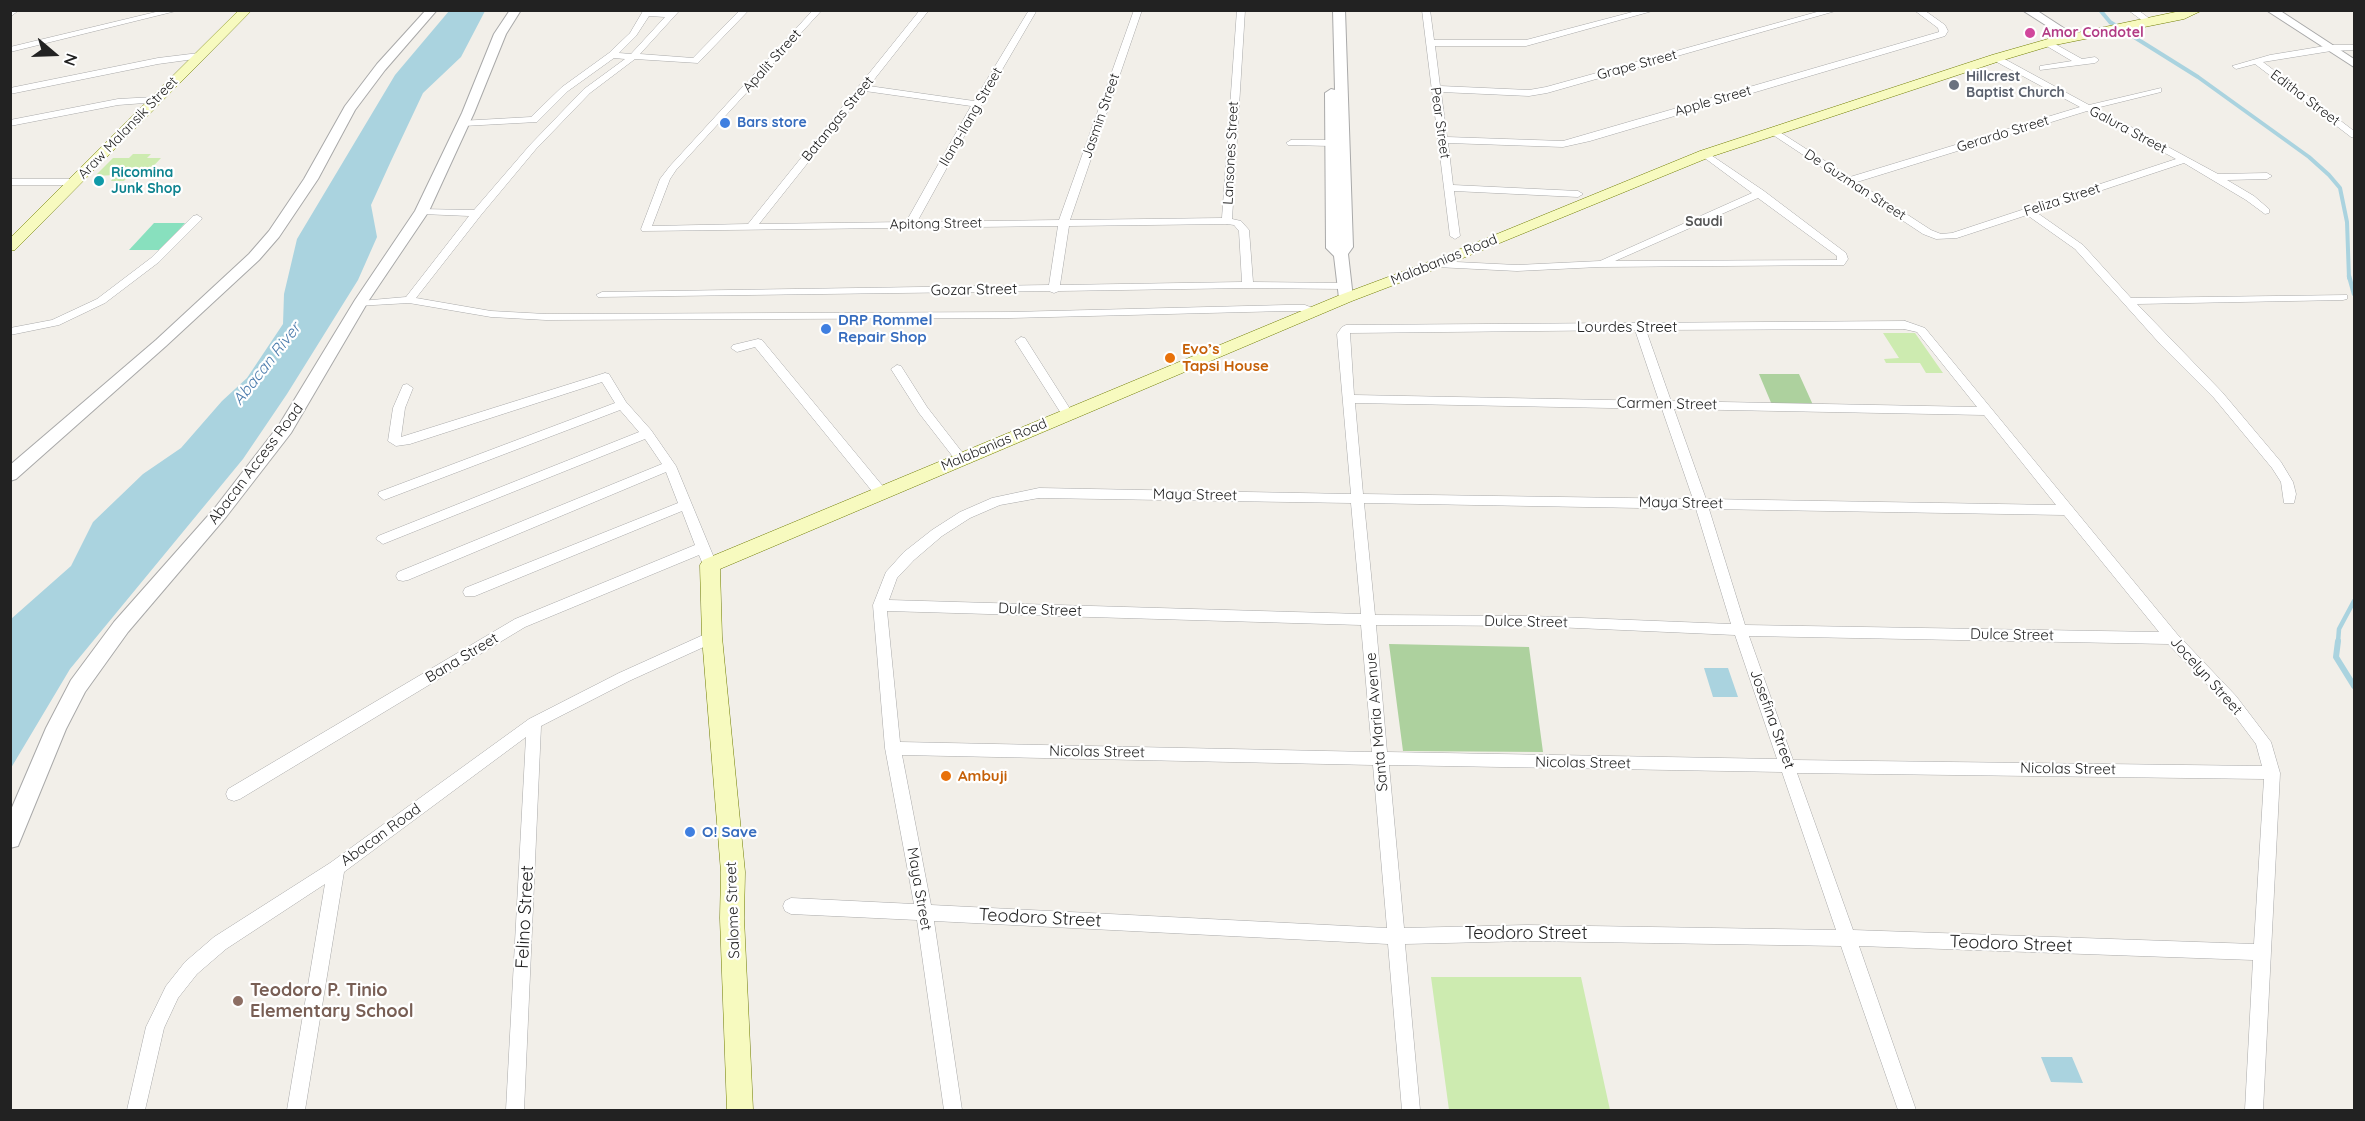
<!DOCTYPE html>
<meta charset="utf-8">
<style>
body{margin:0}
#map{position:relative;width:2365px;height:1121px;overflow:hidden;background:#f2efe9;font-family:Quicksand,sans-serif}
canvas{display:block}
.frame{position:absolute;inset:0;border:12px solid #222;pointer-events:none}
.north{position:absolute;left:24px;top:24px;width:60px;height:60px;-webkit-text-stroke:4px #fff;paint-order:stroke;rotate:109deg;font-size:16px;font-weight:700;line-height:24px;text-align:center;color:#222}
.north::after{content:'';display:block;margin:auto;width:21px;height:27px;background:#222;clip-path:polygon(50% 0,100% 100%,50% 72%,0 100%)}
</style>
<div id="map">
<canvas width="2365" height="1121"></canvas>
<div class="frame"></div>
<div class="north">N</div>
</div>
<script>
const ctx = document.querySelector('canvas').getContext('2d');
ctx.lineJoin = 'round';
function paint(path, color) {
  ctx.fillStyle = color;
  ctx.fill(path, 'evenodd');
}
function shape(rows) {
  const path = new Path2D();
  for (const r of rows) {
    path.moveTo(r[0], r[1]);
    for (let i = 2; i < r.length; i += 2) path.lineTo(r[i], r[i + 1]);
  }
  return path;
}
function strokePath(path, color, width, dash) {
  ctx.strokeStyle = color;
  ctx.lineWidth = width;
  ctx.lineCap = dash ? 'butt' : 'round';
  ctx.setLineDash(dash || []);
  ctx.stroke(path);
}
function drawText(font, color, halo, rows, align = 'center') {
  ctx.font = font + ' Quicksand,sans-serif';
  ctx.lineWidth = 4.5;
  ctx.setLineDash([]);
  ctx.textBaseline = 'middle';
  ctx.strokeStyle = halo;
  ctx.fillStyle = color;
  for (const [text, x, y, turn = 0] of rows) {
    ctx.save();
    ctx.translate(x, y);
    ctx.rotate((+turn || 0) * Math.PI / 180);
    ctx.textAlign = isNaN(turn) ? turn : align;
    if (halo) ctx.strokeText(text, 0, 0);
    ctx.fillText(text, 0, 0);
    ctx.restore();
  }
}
paint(shape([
 [133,154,151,154,147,158,161,158,145,175,129,175,124,181,111,181,115,175,95,176,113,158,129,158],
 [1883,333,1915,333,1943,373,1926,373,1920,363,1886,363,1884,359,1899,358],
 [1431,977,1581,977,1610,1110,1449,1110]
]), '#cdebb0');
paint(shape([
 [1759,374,1799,374,1813,405,1772,405],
 [1389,644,1529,647,1543,752,1403,751]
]), '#add19e');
paint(shape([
 [154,223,185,223,161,250,129,250]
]), '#88e0be');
paint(shape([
 [449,11,485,11,461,57,423,93,391,161,371,205,377,237,358,280,287,394,243,459,70,669,11,768,11,619,71,566,93,522,143,474,181,448,222,401,247,378,283,324,284,294,297,239,395,75],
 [1704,668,1728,668,1738,697,1713,697],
 [2041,1057,2072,1057,2083,1083,2051,1082]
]), '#aad3df');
strokePath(shape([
 [2100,10,2110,22,2198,77,2309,157,2329,175,2340,188,2347,222,2349,278]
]), '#aad3df', 4);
strokePath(shape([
 [2349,276,2354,294],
 [2338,642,2339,629,2354,601]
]), '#aad3df', 4.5);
strokePath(shape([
 [2338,641,2336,657,2354,686]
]), '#aad3df', 6);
const minor = shape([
 [10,10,19,10,10,17,10,10],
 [164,10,180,10,10,52,10,47,164,10],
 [646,10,669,12,680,10,640,54,693,58,740,10,749,10,698,63,635,59,590,93,536,149,481,215,416,298,491,311,546,314,1011,312,1286,305,1305,305,1323,312,1317,315,1304,311,1286,311,1011,318,546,320,491,317,409,303,356,306,354,304,360,301,406,297,469,216,422,214,417,211,418,209,474,210,530,145,584,89,625,59,614,58,568,91,537,122,463,126,458,123,460,121,531,117,562,87,609,53,630,33,643,11,646,10],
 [649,16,665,17,631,54,619,53,636,36,649,16],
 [813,10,822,10,676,170,670,179,652,226,748,224,920,10,929,10,869,86,974,101,1029,10,1037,10,982,104,917,222,1059,220,1134,10,1142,10,1070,220,1222,218,1237,10,1245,10,1232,219,1241,221,1249,230,1253,282,1345,283,1350,286,1345,289,1248,288,1059,291,1054,293,1049,291,598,297,596,295,602,292,1049,285,1058,226,642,231,641,229,660,179,670,166,813,10],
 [865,91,971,106,906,222,759,224,865,91],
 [1227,224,1234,225,1239,231,1242,282,1060,285,1069,226,1227,224],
 [1422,10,1430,10,1434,40,1526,40,1640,10,1656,10,1526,46,1435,46,1440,86,1529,90,1546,87,1824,10,1839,10,1547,93,1529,96,1441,92,1447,137,1563,141,1939,32,1938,28,1914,10,1924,10,1945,25,1948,31,1945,36,1590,141,1563,147,1448,143,1453,185,1578,191,1583,194,1578,197,1454,191,1460,236,1455,239,1450,236,1422,10],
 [2128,10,2138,10,2154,22,2147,24,2128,10],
 [2048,40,2082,59,2095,57,2099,60,2095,63,2040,70,2040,66,2072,61,2045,45,2044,43,2048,40],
 [2331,45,2354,45,2354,50,2331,51,2263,62,2354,131,2354,138,2351,137,2255,64,2236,69,2232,66,2270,55,2331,45],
 [199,53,202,54,202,58,158,64,10,94,10,88,158,58,199,53],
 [1993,56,1999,56,2089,105,2161,88,2161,92,2096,108,2218,174,2267,173,2272,176,2267,179,2227,180,2254,196,2269,209,2269,213,2265,214,2246,200,2184,163,2036,212,2083,245,2131,298,2347,295,2347,299,2343,300,2137,304,2222,392,2281,462,2293,482,2296,494,2294,503,2284,503,2281,482,2272,468,2214,398,2161,345,2075,249,2027,215,1957,238,1936,239,1923,234,1767,131,1775,129,1850,177,2080,107,1993,60,1993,56],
 [2087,111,2176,159,1952,233,1941,234,1931,230,1857,182,2087,111],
 [155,97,160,100,158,102,118,105,10,126,10,120,118,99,155,97],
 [1291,140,1331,140,1336,143,1331,146,1288,145,1286,143,1291,140],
 [1705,151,1764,191,1846,253,1848,259,1844,265,1599,267,1517,271,1436,267,1431,264,1436,261,1517,265,1600,261,1752,193,1702,156,1702,152,1705,151],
 [1758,198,1837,256,1837,260,1615,261,1758,198],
 [10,179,75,179,80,182,75,185,10,185,10,179],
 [197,215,202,218,201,220,159,262,105,303,59,325,10,335,10,328,52,320,97,299,151,258,193,216,197,215],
 [1905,321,1925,328,2177,634,2236,696,2271,742,2280,773,2263,1110,2245,1110,2253,960,1859,946,1916,1110,1898,1110,1841,946,1527,941,1405,944,1420,1110,1402,1110,1388,944,934,921,962,1110,944,1110,917,920,791,914,785,911,783,906,785,901,791,898,914,904,885,748,873,605,886,572,904,552,932,530,960,512,992,498,1039,488,1351,494,1337,334,1342,327,1346,325,1905,321],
 [1904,329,1917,332,1977,407,1671,401,1646,330,1904,329],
 [1635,330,1659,401,1354,395,1350,333,1635,330],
 [1355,403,1662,409,1693,499,1363,494,1355,403],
 [1674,409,1984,415,2056,505,1706,499,1674,409],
 [1039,498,1351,503,1361,614,889,600,897,578,914,560,942,536,970,518,1000,505,1039,498],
 [1364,503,1696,509,1731,624,1532,616,1375,615,1364,503],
 [1709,509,2064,515,2159,632,1745,625,1709,509],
 [887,611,1361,625,1372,752,900,742,887,611],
 [1376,625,1532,626,1735,635,1777,759,1387,752,1376,625],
 [1749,636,2168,644,2226,704,2256,744,2262,766,1793,760,1749,636],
 [902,755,1373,765,1387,928,931,905,902,755],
 [1389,765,1782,772,1836,930,1527,925,1404,928,1389,765],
 [1797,773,2264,779,2254,944,1853,930,1797,773],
 [1021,337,1025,338,1072,412,1074,415,1072,418,1064,418,1015,341,1021,337],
 [758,339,762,340,886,490,887,493,886,496,876,496,755,347,737,352,731,348,733,345,758,339],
 [897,365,901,366,927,407,965,456,967,459,965,462,957,462,919,413,891,369,897,365],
 [605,373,609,374,626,402,651,430,676,466,717,565,715,569,705,569,699,555,525,627,240,799,234,801,228,799,226,794,228,789,515,619,695,545,682,511,475,596,465,596,463,592,465,588,678,503,666,472,408,580,403,581,398,580,396,576,398,572,662,464,645,439,388,542,383,544,376,539,378,536,639,432,620,410,384,500,378,495,379,492,615,403,602,382,410,444,396,446,388,441,393,408,403,385,407,384,413,388,405,408,401,437,605,373],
 [712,631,717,633,719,637,717,641,629,681,541,726,524,1110,506,1110,526,737,344,872,305,1110,287,1110,325,884,226,949,197,974,178,998,164,1028,145,1110,127,1110,146,1027,166,986,185,962,214,937,330,863,529,719,619,673,712,631]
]);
const tertiary = shape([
 [426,10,437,10,385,70,355,110,318,179,279,237,259,260,166,346,16,479,10,481,10,465,156,340,249,254,269,231,304,179,345,106,377,64,426,10],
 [510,10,521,10,506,34,474,113,429,211,369,300,291,433,226,517,128,632,85,692,66,729,18,846,10,848,10,812,46,728,71,680,114,622,214,509,279,425,355,300,415,211,462,113,494,34,510,10],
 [1333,10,1345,10,1353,247,1348,254,1353,298,1346,302,1339,298,1334,256,1326,248,1325,93,1331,89,1335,90,1333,10],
 [2022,10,2036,10,2079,38,2077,40,2069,40,2022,10],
 [2266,10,2279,10,2354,59,2354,67,2266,10]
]);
const secondary = shape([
 [239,10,252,10,15,250,10,251,10,238,239,10],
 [2185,10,2203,10,2184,19,2050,46,2000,61,1710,157,1441,267,1352,301,720,569,722,637,745,872,744,918,753,1110,727,1110,720,918,721,872,702,637,700,565,703,560,1340,295,1431,261,1700,151,1992,55,2048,39,2185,10]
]);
strokePath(minor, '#a9a9a9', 1);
strokePath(tertiary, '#a9a9a9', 2);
strokePath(secondary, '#707d05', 1);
paint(minor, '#fff');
paint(tertiary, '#fff');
paint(secondary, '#f7fabf');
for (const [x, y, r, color] of [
 [2030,33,6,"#d1479c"],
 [1954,85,6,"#6b7280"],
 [725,123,6,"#3f7fe0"],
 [99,181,6,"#0f9aa8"],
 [826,329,6,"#3f7fe0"],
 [1170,358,6,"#e8710a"],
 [946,776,6,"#e8710a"],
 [690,832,6,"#3f7fe0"],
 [238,1001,6,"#8d6e63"]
]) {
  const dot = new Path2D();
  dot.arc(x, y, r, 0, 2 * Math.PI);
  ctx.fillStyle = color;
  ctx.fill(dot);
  strokePath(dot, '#fff', 2);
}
drawText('bold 14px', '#b23c85', '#fff', [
 ["Amor Condotel",2042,33]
], 'left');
drawText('14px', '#222', '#fff', [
 ["Apalit Street",772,61,-48],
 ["Grape Street",1637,65,-15],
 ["Editha Street",2305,98,37],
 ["Apple Street",1713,101,-16],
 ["Jasmin Street",1101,116,-71],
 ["Ilang-ilang Street",971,117,-60],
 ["Batangas Street",838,119,-51],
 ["Pear Street",1440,123,82],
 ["Araw Malansik Street",128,128,-46],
 ["Galura Street",2128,130,28],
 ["Gerardo Street",2003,134,-17],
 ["Lansones Street",1231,153,-87],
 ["De Guzman Street",1855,185,33],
 ["Feliza Street",2062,200,-18],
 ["Apitong Street",936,224,-1],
 ["Malabanias Road",1444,260,-22],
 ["Malabanias Road",994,445,-23]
]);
drawText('bold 14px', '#5b616d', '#fff', [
 ["Hillcrest",1966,77],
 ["Baptist Church",1966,93]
], 'left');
drawText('bold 14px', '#366cbe', '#fff', [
 ["Bars store",737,123]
], 'left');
drawText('bold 14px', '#0d838f', '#fff', [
 ["Ricomina",111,173],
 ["Junk Shop",111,189]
], 'left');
drawText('bold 14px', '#555', '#fff', [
 ["Saudi",1704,222]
]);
drawText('15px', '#222', '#fff', [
 ["Gozar Street",974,290,-1],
 ["Lourdes Street",1627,327],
 ["Carmen Street",1667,404,1],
 ["Abacan Access Road",256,464,-53],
 ["Maya Street",1195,495,1],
 ["Maya Street",1681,503,1],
 ["Dulce Street",1040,610,2],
 ["Dulce Street",1526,622,1],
 ["Dulce Street",2012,635,1],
 ["Bana Street",462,658,-31],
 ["Jocelyn Street",2206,676,48],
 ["Josefina Street",1772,719,70],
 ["Santa Maria Avenue",1377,722,-95],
 ["Nicolas Street",1097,752,1],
 ["Nicolas Street",1583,763,1],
 ["Nicolas Street",2068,769,1],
 ["Abacan Road",381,835,-36],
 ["Maya Street",919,889,80],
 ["Salome Street",733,910,-92]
]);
drawText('bold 15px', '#366cbe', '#fff', [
 ["DRP Rommel",838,320],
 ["Repair Shop",838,337],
 ["O! Save",702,832]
], 'left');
drawText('bold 15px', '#c56008', '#fff', [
 ["Evo’s",1182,349],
 ["Tapsi House",1182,366],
 ["Ambuji",958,776]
], 'left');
drawText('italic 16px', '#4a7aab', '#fff', [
 ["Abacan River",267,364,-52]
]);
drawText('18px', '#222', '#fff', [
 ["Felino Street",525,917,-87],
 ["Teodoro Street",1040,918,3],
 ["Teodoro Street",1526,934],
 ["Teodoro Street",2011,944,2]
]);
drawText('bold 18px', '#785e54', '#fff', [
 ["Teodoro P. Tinio",250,991],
 ["Elementary School",250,1012]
], 'left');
</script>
